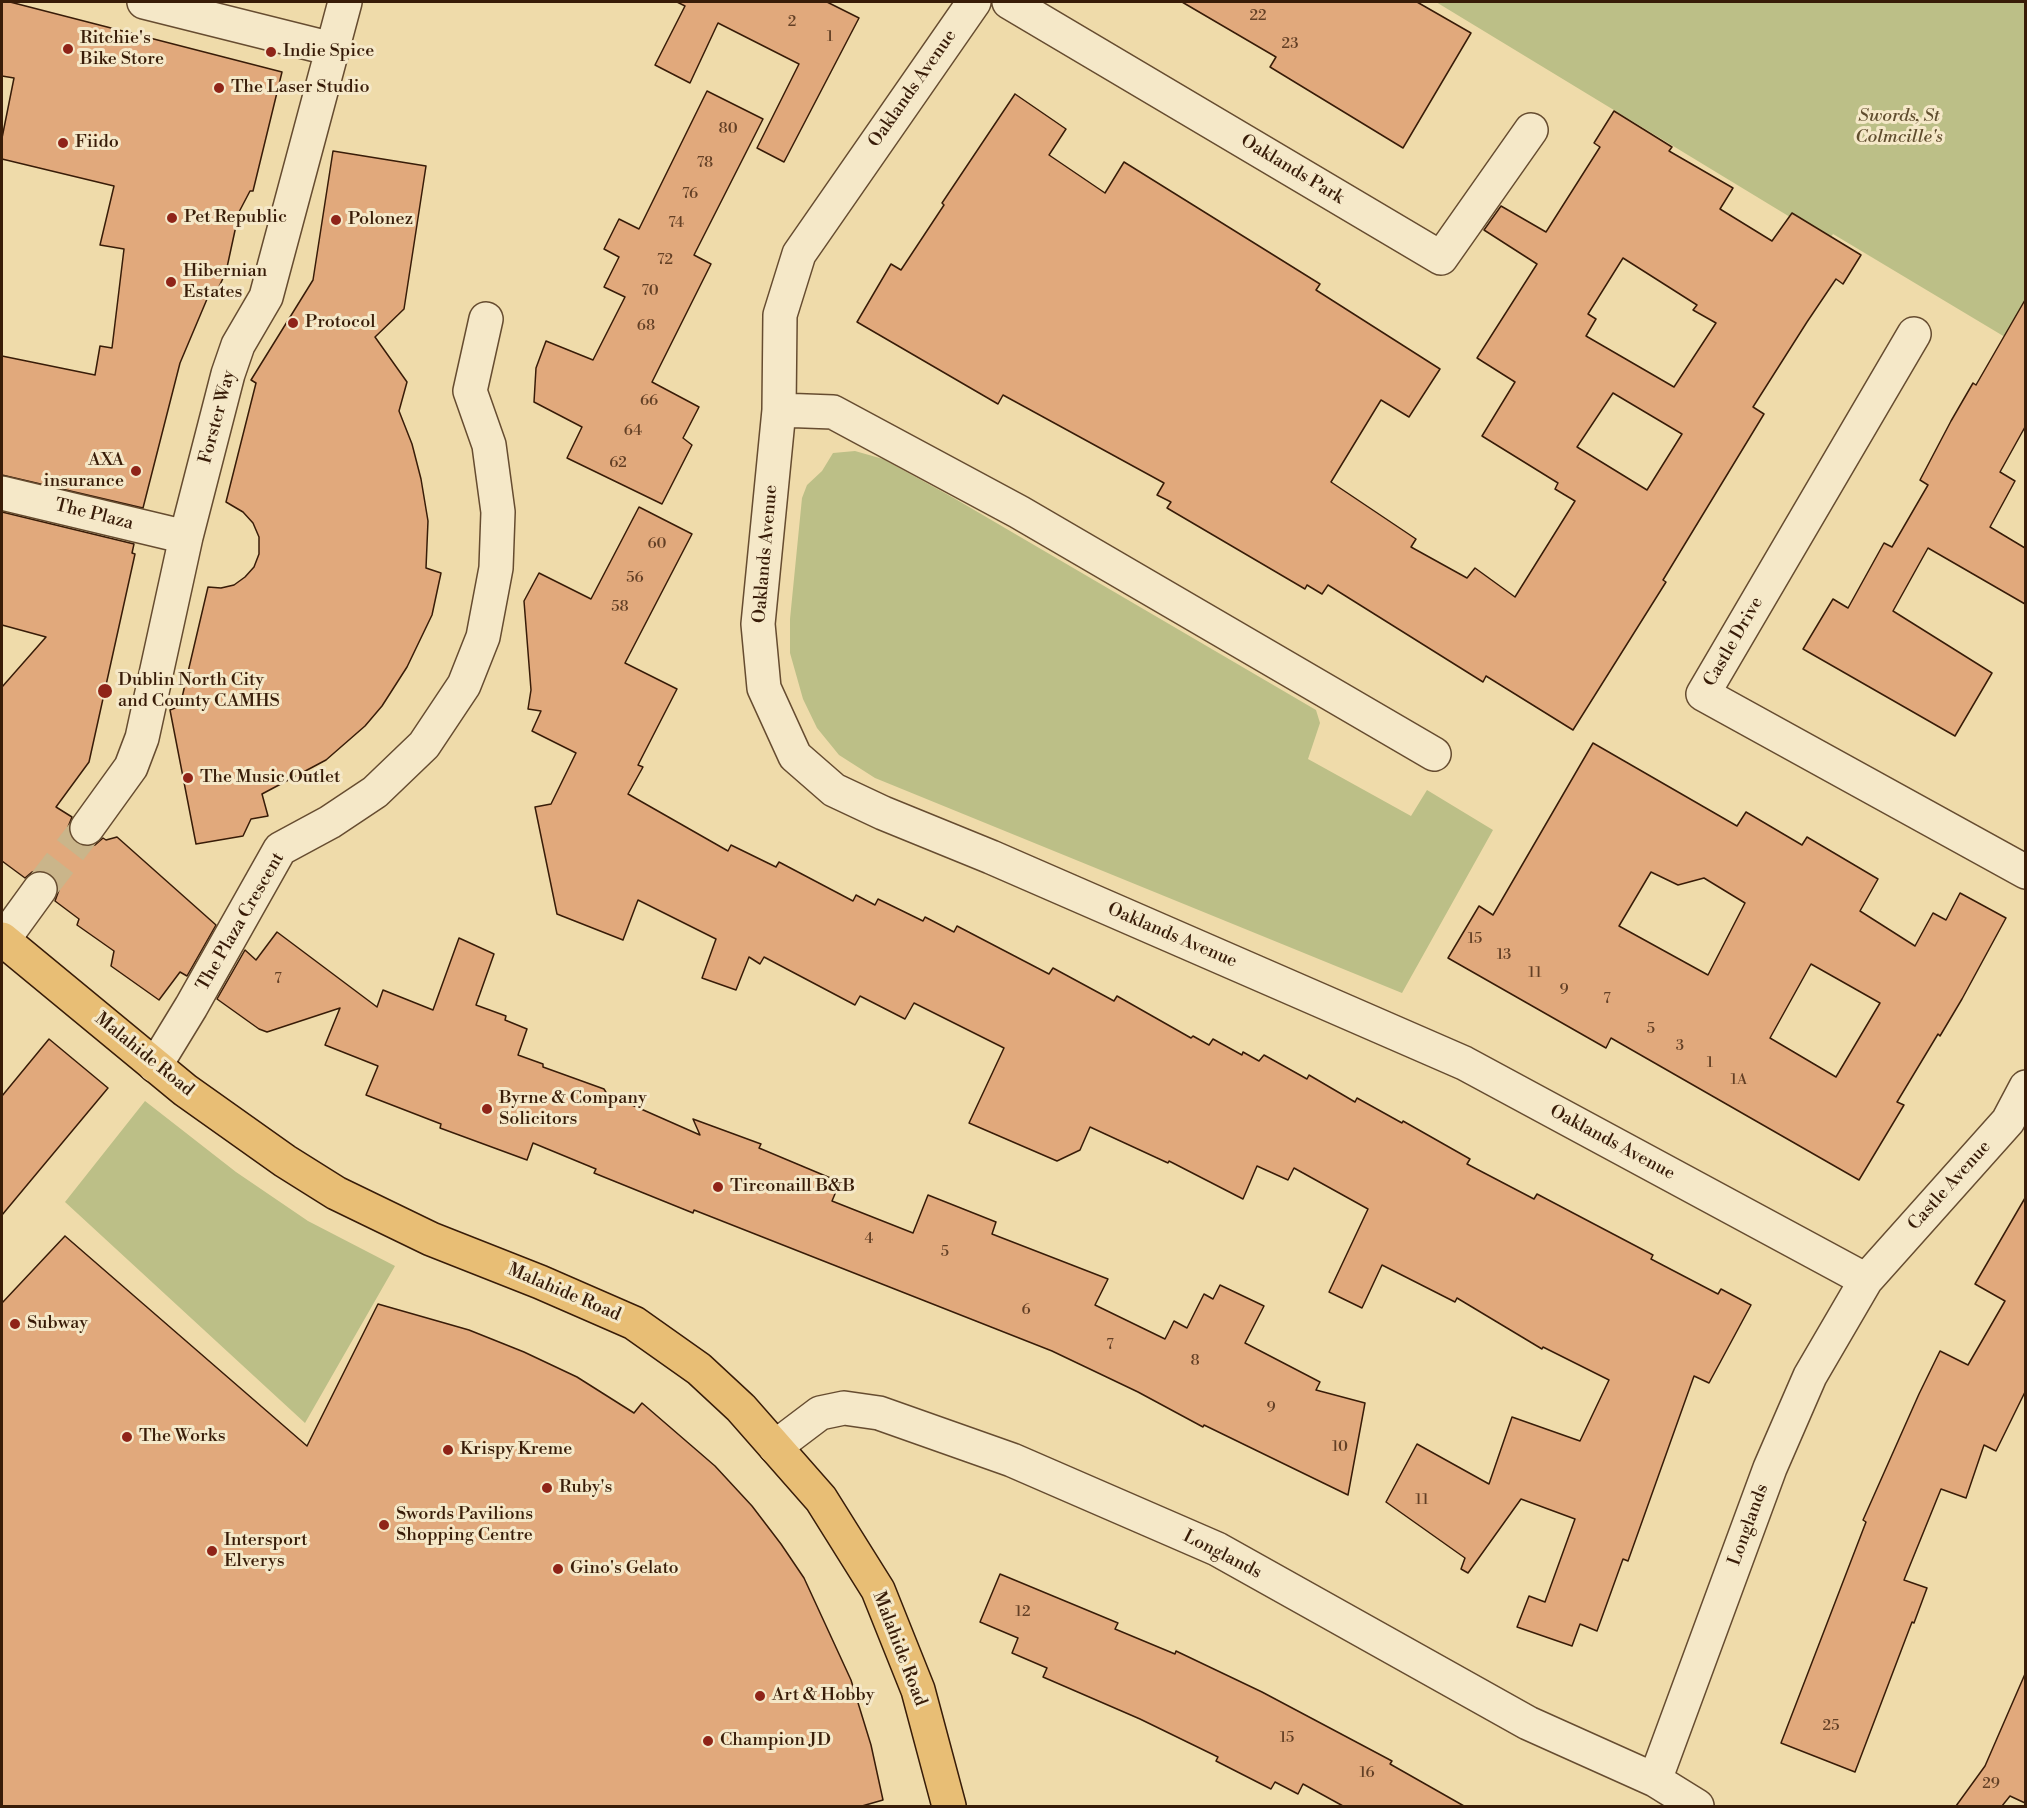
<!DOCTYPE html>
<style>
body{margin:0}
#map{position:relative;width:2027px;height:1808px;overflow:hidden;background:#efdbaa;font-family:"Libre Bodoni",serif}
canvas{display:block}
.frame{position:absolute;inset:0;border:3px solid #381c08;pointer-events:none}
</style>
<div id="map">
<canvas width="2027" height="1808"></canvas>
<div class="frame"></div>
</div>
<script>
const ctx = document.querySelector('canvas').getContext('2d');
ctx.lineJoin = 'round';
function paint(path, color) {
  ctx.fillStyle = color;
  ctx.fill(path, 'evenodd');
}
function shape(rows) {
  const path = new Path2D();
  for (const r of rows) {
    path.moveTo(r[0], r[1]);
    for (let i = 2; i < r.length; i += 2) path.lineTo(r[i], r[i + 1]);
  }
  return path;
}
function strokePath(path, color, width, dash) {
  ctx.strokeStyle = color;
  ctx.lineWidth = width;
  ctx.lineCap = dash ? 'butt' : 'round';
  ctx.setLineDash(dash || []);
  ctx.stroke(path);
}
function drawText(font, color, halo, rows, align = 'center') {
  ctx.font = font + ' "Libre Bodoni",serif';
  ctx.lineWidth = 6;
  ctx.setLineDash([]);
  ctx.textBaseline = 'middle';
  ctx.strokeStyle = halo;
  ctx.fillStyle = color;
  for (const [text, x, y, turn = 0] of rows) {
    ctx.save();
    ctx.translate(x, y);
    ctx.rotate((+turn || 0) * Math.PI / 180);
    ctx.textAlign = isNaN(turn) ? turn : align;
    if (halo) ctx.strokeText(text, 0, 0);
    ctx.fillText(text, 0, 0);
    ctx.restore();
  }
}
paint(shape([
 [1436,2,2025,2,2025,349,1833,234,1831,237,1790,217],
 [855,451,883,459,952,497,1316,710,1320,723,1308,759,1411,816,1427,790,1493,830,1402,993,875,778,839,755,817,728,803,699,790,653,790,619,802,498,807,485,822,471,833,453],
 [145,1101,236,1172,308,1221,395,1266,305,1423,65,1202]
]), '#bcbf87');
const building = shape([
 [2,2,10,2,282,72,253,191,250,191,239,212,226,272,216,293,210,292,180,363,143,508,2,475,2,356,95,375,100,346,112,348,124,249,100,245,114,186,2,159,2,138,14,78,2,76,2,2],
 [677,2,827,2,859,18,784,162,757,148,799,64,718,23,690,83,655,65,685,6,677,2],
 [1182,2,1417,2,1471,33,1403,148,1270,67,1276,57,1182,2],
 [707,91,763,119,694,255,711,264,652,382,699,407,683,438,692,445,662,504,567,458,582,427,534,402,536,368,546,341,593,360,625,297,604,287,619,257,604,249,619,219,639,229,707,91],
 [1015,94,1066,129,1049,155,1105,193,1124,162,1320,284,1316,290,1440,369,1409,417,1381,400,1331,482,1416,539,1411,547,1467,578,1475,568,1515,597,1575,501,1555,489,1558,483,1482,436,1515,382,1477,358,1537,264,1484,230,1501,206,1546,232,1600,147,1594,143,1614,111,1672,147,1669,151,1733,188,1720,209,1772,241,1792,213,1861,255,1843,284,1836,279,1807,322,1753,407,1764,414,1663,580,1666,582,1573,730,1486,676,1483,682,1328,585,1322,594,1307,585,1305,589,1167,508,1171,502,1157,495,1164,483,1003,395,998,404,857,322,891,264,901,270,944,205,942,203,1015,94],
 [1623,258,1697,305,1693,310,1716,323,1674,387,1586,336,1596,319,1588,314,1623,258],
 [1613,393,1682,434,1647,490,1577,447,1613,393],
 [333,151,426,166,404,309,375,337,407,382,399,411,412,444,421,479,428,521,426,568,441,573,432,615,407,667,382,706,365,726,326,760,262,794,268,816,251,819,243,836,196,844,170,710,180,706,208,587,221,588,234,585,245,577,254,567,259,554,259,537,253,523,243,512,226,502,256,383,251,380,313,280,333,151],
 [2025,300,2025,427,2000,472,2015,481,1990,527,2025,548,2025,604,1928,548,1893,611,1992,673,1955,736,1803,649,1833,599,1848,608,1884,543,1892,547,1928,485,1920,480,1951,421,1973,383,1976,385,2025,300],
 [639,507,692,534,625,663,677,689,638,765,643,767,628,794,728,851,731,845,776,867,779,862,853,901,856,895,875,905,878,899,923,921,925,917,954,932,957,926,1049,974,1053,968,1114,1001,1117,996,1191,1038,1193,1036,1209,1045,1213,1039,1242,1055,1243,1052,1259,1061,1264,1055,1307,1079,1309,1075,1355,1102,1357,1098,1402,1123,1403,1121,1470,1159,1467,1164,1534,1199,1537,1194,1653,1255,1651,1259,1718,1294,1721,1289,1751,1305,1709,1383,1694,1376,1628,1561,1623,1559,1597,1631,1580,1624,1572,1646,1517,1627,1529,1596,1545,1602,1575,1519,1521,1499,1468,1573,1461,1569,1465,1558,1386,1502,1417,1444,1489,1484,1512,1417,1580,1441,1609,1380,1543,1347,1542,1349,1457,1298,1455,1302,1382,1265,1362,1308,1329,1292,1368,1209,1294,1168,1288,1180,1257,1166,1243,1199,1169,1161,1168,1163,1090,1127,1080,1150,1057,1161,969,1123,1004,1048,914,1003,905,1019,860,996,855,1005,764,957,760,964,749,957,736,990,702,978,716,939,638,900,623,940,557,914,535,807,551,804,576,753,532,731,541,711,528,709,531,690,524,601,539,573,591,599,639,507],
 [2,512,134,544,132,553,135,554,89,762,56,807,72,817,68,827,70,836,76,843,86,847,95,845,103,838,106,840,117,837,216,925,187,976,180,972,159,1000,111,966,114,951,77,925,79,919,55,901,59,890,57,881,51,874,41,870,32,872,25,878,2,861,2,687,46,637,2,625,2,512],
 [1593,743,1737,826,1746,812,1802,845,1807,837,1878,879,1860,911,1915,946,1933,913,1946,920,1960,893,2006,918,1962,999,1940,1036,1938,1034,1897,1102,1904,1105,1859,1180,1611,1038,1606,1048,1448,958,1479,906,1493,915,1593,743],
 [1651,872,1678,885,1704,878,1745,903,1708,975,1619,926,1651,872],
 [1811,964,1880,1003,1836,1077,1770,1038,1811,964],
 [277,932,377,1007,383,990,433,1010,459,938,494,954,476,1005,506,1016,505,1020,527,1029,518,1055,543,1064,543,1067,604,1089,607,1094,700,1135,693,1119,761,1144,759,1148,840,1182,832,1201,913,1233,928,1195,996,1222,992,1234,1108,1279,1095,1305,1165,1339,1174,1321,1187,1328,1204,1294,1213,1299,1220,1285,1264,1306,1245,1343,1320,1382,1316,1390,1365,1403,1348,1495,1204,1425,1203,1427,1138,1392,1052,1351,694,1210,693,1213,594,1173,596,1169,533,1143,527,1160,440,1128,441,1124,366,1095,378,1066,325,1045,340,1008,267,1032,259,1029,217,999,245,950,256,960,277,932],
 [49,1039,108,1088,2,1215,2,1096,49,1039],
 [2025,1198,2025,1392,1996,1451,1984,1445,1966,1498,1941,1489,1904,1580,1927,1588,1914,1623,1912,1622,1855,1772,1781,1743,1866,1522,1863,1520,1919,1394,1940,1351,1968,1365,2005,1301,1975,1284,2025,1198],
 [65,1236,307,1446,378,1304,469,1330,524,1352,577,1377,634,1413,642,1403,715,1466,752,1506,781,1544,804,1578,851,1680,871,1745,883,1800,862,1806,2,1806,2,1303,65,1236],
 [1000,1574,1118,1623,1115,1629,1175,1654,1176,1651,1262,1692,1392,1761,1390,1764,1464,1806,1343,1806,1303,1784,1298,1794,1275,1782,1271,1789,1216,1761,1218,1757,1140,1719,1043,1677,1047,1668,1012,1653,1018,1638,980,1622,1000,1574],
 [2025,1674,2025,1803,2010,1796,2002,1806,1956,1806,1985,1766,2025,1674]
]);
paint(building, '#e1a97c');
strokePath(building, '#381c08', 1.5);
strokePath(shape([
 [40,889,87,828]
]), '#cab58a', 33, [33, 16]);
const minor = shape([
 [144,2,332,49],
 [974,2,799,254,780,315,779,410,758,624,764,688,795,756,834,790,883,813,991,857,1464,1063,1866,1280],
 [1009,2,1441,258,1531,130],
 [1914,334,1703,694,2026,872],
 [779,410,833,412,1019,512,1434,754],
 [2,493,186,537],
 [87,828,131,767,142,738,186,537,228,374,238,345,266,297,345,2],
 [3,940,40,889],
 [155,1066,191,1007,280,849,330,822,375,792,424,745,464,685,483,637,496,568,498,512,489,445,470,391,486,319],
 [775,1447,820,1413,844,1408,879,1413,1012,1460,1217,1549,1528,1723,1655,1780,1697,1806],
 [1655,1780,1770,1468,1810,1376,1866,1280,2008,1121,2026,1087]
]);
const major = shape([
 [2,939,185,1090,285,1161,336,1193,431,1239,540,1282,634,1323,699,1369,741,1408,821,1499,878,1590,918,1690,949,1806]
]);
strokePath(minor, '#664c30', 36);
strokePath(major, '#381c08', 36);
strokePath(minor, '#f5e8c8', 33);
strokePath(major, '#e8be75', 33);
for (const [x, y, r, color] of [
 [68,49,6,"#8f2418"],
 [271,52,6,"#8f2418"],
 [219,88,6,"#8f2418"],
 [63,143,6,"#8f2418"],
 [172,218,6,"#8f2418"],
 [336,220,6,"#8f2418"],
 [171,282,6,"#8f2418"],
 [293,323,6,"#8f2418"],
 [136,471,6,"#8f2418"],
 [105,691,8,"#8f2418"],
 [188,778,6,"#8f2418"],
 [487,1109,6,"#8f2418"],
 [718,1187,6,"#8f2418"],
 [15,1324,6,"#8f2418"],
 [127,1437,6,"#8f2418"],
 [448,1450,6,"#8f2418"],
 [547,1488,6,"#8f2418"],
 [384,1525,6,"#8f2418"],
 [212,1551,6,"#8f2418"],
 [558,1569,6,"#8f2418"],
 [760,1696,6,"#8f2418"],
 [708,1741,6,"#8f2418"]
]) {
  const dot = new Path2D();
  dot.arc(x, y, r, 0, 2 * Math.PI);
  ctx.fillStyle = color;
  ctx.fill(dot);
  strokePath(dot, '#f5e8c8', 2);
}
drawText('15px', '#623f25', null, [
 ["22",1258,16],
 ["2",792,22],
 ["1",830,37],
 ["23",1290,44],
 ["80",728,129],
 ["78",705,163],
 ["76",690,194],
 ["74",676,223],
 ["72",665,260],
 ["70",650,291],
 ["68",646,326],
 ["66",649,401],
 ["64",633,431],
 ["62",618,463],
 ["60",657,544],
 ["56",635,578],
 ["58",620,607],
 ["15",1475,939],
 ["13",1504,955],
 ["11",1535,973],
 ["7",278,979],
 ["9",1564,990],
 ["7",1607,999],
 ["5",1651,1029],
 ["3",1680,1046],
 ["1",1710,1063],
 ["1A",1739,1080],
 ["4",869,1239],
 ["5",945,1252],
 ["6",1026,1310],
 ["7",1110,1345],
 ["8",1195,1361],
 ["9",1271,1408],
 ["10",1340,1447],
 ["11",1422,1500],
 ["12",1023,1612],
 ["25",1831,1726],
 ["15",1287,1738],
 ["16",1367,1773],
 ["29",1991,1784]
]);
drawText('18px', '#381c08', '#f5e8c8', [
 ["Ritchie's",80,39],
 ["Bike Store",80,60],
 ["Indie Spice",283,52],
 ["The Laser Studio",231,88],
 ["Fiido",75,143],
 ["Pet Republic",184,218],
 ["Polonez",348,220],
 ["Hibernian",183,272],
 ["Estates",183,293],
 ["Protocol",305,323],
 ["AXA",124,461,"right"],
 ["insurance",124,482,"right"],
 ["Dublin North City",118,681],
 ["and County CAMHS",118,702],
 ["The Music Outlet",200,778],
 ["Byrne & Company",499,1099],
 ["Solicitors",499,1120],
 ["Tirconaill B&B",730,1187],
 ["Subway",27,1324],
 ["The Works",139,1437],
 ["Krispy Kreme",460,1450],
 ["Ruby's",559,1488],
 ["Swords Pavilions",396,1515],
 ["Shopping Centre",396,1536],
 ["Intersport",224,1541],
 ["Elverys",224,1562],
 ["Gino's Gelato",570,1569],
 ["Art & Hobby",772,1696],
 ["Champion JD",720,1741]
], 'left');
drawText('18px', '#381c08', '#f5e8c8', [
 ["Oaklands Avenue",913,89,-55],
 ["Oaklands Park",1292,170,31],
 ["Forster Way",218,417,-75],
 ["The Plaza",94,515,14],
 ["Oaklands Avenue",766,554,-85],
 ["Castle Drive",1734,642,-60],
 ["The Plaza Crescent",241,922,-60],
 ["Oaklands Avenue",1172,936,23],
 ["Malahide Road",144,1055,39],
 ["Oaklands Avenue",1612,1143,28],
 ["Castle Avenue",1950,1186,-48],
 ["Malahide Road",564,1293,23],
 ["Longlands",1749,1525,-70],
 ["Longlands",1222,1555,27],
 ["Malahide Road",899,1649,69]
]);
drawText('italic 18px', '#604d2e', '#f5e8c8', [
 ["Swords, St",1899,117],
 ["Colmcille's",1899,138]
]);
</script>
